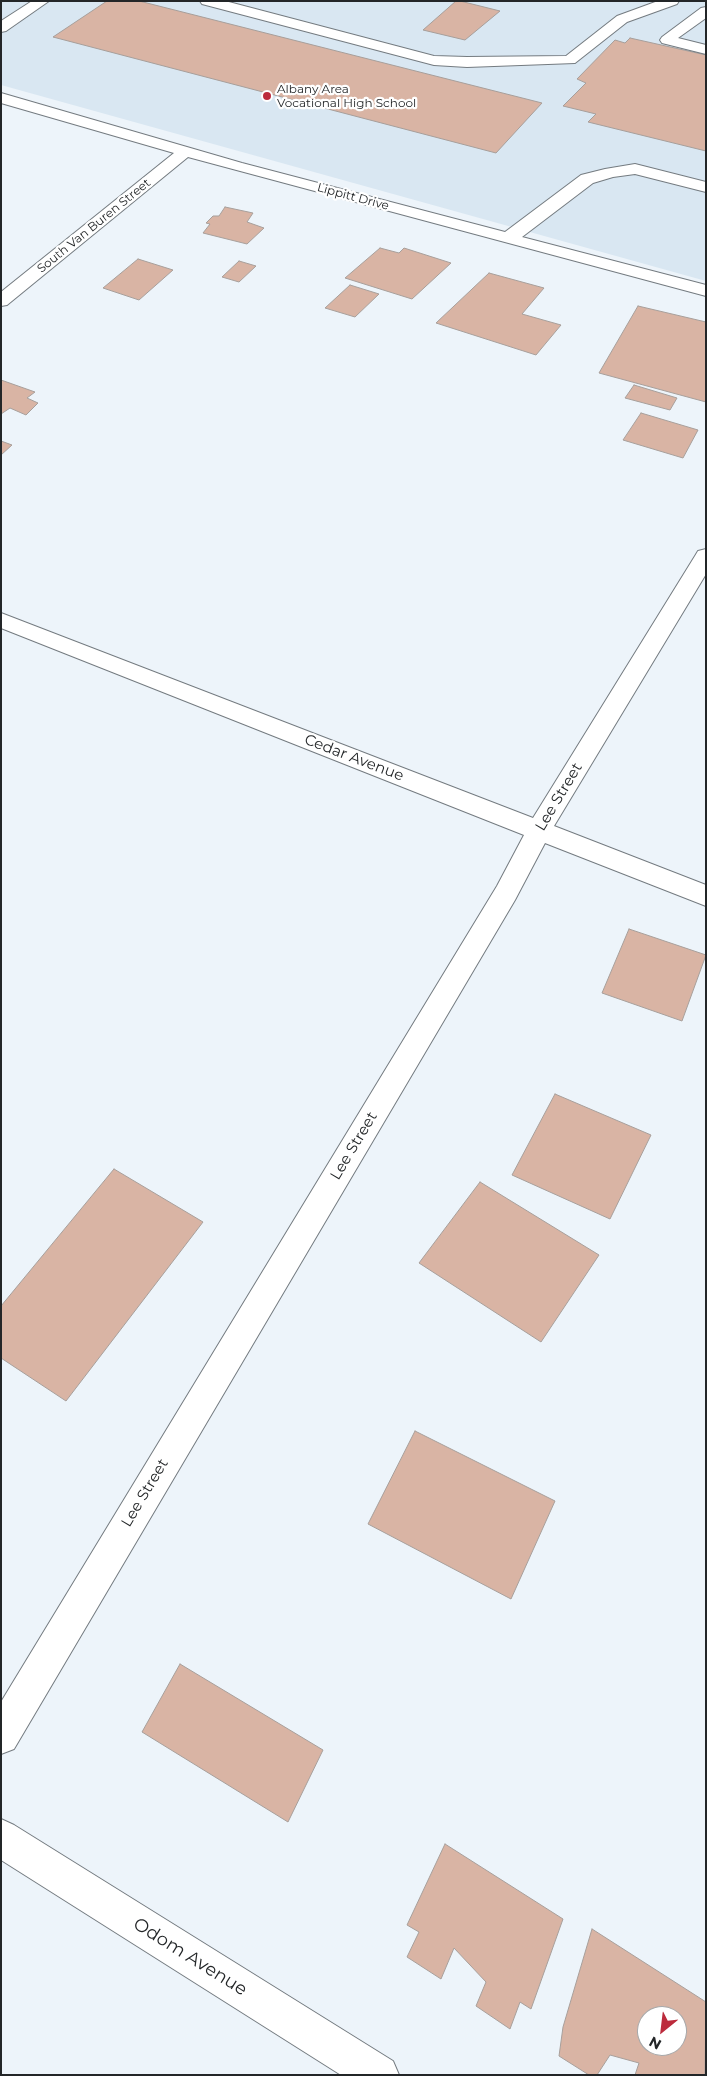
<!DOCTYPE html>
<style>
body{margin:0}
#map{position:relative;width:707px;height:2076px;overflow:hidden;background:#edf4fa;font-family:Montserrat,sans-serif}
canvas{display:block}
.frame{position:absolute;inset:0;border:2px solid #232628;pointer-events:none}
.north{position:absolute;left:637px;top:2006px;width:50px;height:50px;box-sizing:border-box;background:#fff;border:1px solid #a7a8a9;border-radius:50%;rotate:209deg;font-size:14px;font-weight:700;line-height:20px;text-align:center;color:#232628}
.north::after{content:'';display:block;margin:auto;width:18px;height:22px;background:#bc2b3c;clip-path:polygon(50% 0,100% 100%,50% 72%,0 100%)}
</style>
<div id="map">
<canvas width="707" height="2076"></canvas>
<div class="frame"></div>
<div class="north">N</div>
</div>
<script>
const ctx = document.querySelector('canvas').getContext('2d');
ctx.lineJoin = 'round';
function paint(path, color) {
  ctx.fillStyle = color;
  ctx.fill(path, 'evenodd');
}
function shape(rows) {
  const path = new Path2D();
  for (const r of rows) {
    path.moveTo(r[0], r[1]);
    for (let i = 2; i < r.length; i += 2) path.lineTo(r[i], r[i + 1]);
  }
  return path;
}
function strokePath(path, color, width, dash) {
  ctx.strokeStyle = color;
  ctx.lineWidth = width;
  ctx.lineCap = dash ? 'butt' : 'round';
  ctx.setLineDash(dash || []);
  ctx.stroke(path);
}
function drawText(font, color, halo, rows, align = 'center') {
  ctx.font = font + ' Montserrat,sans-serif';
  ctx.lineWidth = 4.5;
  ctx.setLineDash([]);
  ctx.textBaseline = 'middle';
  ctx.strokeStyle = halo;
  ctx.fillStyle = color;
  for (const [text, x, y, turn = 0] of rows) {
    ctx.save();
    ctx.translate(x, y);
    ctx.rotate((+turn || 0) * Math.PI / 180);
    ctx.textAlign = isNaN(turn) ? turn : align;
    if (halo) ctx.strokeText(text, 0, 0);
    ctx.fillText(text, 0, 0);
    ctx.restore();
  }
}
paint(shape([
 [1,1,706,1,706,281,1,85]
]), '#d9e7f2');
const building = shape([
 [107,1,139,1,542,103,496,153,53,37,107,1],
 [456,1,460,1,500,11,465,40,423,30,456,1],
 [630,38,706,55,706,151,588,122,596,114,563,106,586,83,577,79,615,40,625,43,630,38],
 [225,207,253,213,247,222,264,228,247,244,203,233,210,224,206,223,213,216,219,216,225,207],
 [380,248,399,253,404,248,451,263,412,299,345,278,380,248],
 [138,259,173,270,139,300,103,288,138,259],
 [239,261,256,266,239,282,222,277,239,261],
 [489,273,544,288,522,314,561,325,536,355,436,323,489,273],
 [350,285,379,294,355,317,325,308,350,285],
 [638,306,706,322,706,402,599,373,638,306],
 [1,380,35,392,27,398,38,403,26,415,10,408,1,414,1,380],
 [634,385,677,398,670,410,625,398,634,385],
 [641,413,698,430,683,458,623,440,641,413],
 [1,441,12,445,1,455,1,441],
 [629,929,706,955,682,1021,602,993,629,929],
 [555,1094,651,1135,610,1219,512,1175,555,1094],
 [114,1169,203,1222,66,1401,1,1358,1,1306,114,1169],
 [480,1182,599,1255,541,1342,419,1263,480,1182],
 [415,1431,555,1501,511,1599,368,1524,415,1431],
 [180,1664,323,1750,288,1822,142,1732,180,1664],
 [445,1844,563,1919,531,2009,520,2002,510,2029,476,2006,486,1982,454,1948,441,1979,407,1957,419,1932,407,1925,445,1844],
 [592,1929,706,2002,705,2075,635,2075,639,2063,610,2055,597,2075,589,2075,559,2056,563,2027,592,1929],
 [647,2016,677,2016,677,2046,647,2046,647,2016]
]);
paint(building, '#d9b4a4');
strokePath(building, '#a79f9b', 1);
const minor = shape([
 [32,1,49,1,6,31,1,32,1,21,32,1],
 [200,1,225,1,434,56,467,57,566,56,617,16,658,1,679,1,677,4,627,22,575,63,467,67,434,65,202,4,200,1],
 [706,7,706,18,678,38,706,45,706,54,662,43,660,40,662,37,701,8,706,7],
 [1,93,242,163,505,232,581,175,605,169,635,164,706,182,706,192,635,174,613,177,593,183,522,237,706,285,706,296,188,157,7,305,1,306,1,292,174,153,1,103,1,93],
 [706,549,706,574,554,826,706,885,706,906,545,843,515,900,14,1749,1,1754,1,1702,497,886,524,835,1,628,1,613,533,818,695,556,698,551,706,549],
 [1,1819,14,1825,393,2061,399,2075,341,2075,1,1860,1,1819]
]);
strokePath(minor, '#747b80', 2);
paint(minor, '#fff');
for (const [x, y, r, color] of [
 [267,96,5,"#bc2b3c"]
]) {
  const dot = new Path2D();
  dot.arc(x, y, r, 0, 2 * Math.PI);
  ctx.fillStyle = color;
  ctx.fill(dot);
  strokePath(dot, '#fff', 2);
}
drawText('12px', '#232628', '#fff', [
 ["Albany Area",277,89],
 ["Vocational High School",277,103]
], 'left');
drawText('12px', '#232628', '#fff', [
 ["Lippitt Drive",353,197,15],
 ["South Van Buren Street",94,226,-39]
]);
drawText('15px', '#232628', '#fff', [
 ["Cedar Avenue",354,758,21],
 ["Lee Street",559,797,-59],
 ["Lee Street",354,1146,-59],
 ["Lee Street",145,1493,-59]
]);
drawText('18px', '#232628', '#fff', [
 ["Odom Avenue",190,1957,32]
]);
</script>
